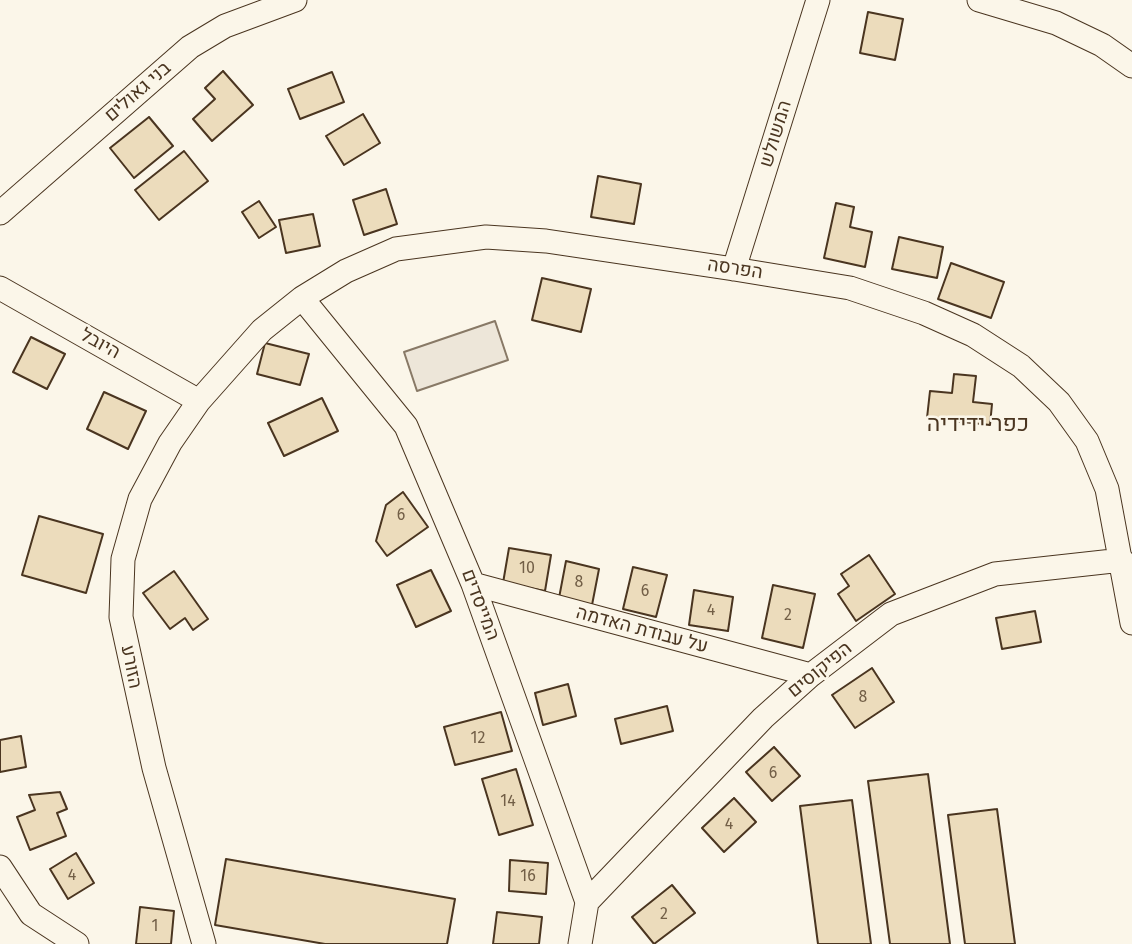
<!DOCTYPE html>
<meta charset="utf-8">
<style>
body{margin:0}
canvas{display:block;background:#fbf6e9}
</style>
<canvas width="1132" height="944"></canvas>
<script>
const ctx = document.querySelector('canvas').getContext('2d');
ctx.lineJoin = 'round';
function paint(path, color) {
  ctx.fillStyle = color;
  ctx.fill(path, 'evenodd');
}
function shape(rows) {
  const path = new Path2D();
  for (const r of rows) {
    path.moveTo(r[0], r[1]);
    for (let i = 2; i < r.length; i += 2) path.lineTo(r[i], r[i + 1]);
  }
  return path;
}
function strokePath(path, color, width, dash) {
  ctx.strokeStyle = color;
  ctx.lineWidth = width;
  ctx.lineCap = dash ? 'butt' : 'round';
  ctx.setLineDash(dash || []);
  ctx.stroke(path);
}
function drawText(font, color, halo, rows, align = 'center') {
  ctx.font = font + ' "Fira Sans",Heebo,sans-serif';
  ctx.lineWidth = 5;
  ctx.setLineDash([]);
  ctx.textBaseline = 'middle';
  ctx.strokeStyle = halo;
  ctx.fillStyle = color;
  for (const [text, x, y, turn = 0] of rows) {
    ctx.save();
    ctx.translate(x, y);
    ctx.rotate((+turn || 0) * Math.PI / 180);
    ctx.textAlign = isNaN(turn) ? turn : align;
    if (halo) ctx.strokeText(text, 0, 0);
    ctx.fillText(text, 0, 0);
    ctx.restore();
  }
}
const green = shape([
 [495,321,508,360,417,391,404,352,495,321]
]);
paint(green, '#ede6d9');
strokePath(green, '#887966', 2);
const building = shape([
 [868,12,903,19,895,60,860,53,868,12],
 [223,71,253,105,212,141,193,119,215,99,205,88,223,71],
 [332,72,344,102,300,119,288,89,332,72],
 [363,114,380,143,344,165,326,136,363,114],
 [149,117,173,146,134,178,110,148,149,117],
 [184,151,208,181,159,220,135,190,184,151],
 [598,176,641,184,634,224,591,217,598,176],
 [386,189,397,224,364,235,353,200,386,189],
 [259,201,276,227,259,238,242,212,259,201],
 [836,203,854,207,850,227,872,232,865,267,824,258,836,203],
 [313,214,320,246,286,253,279,220,313,214],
 [899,237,943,247,937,278,892,269,899,237],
 [951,263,1004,282,991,318,938,299,951,263],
 [542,278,591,289,581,332,532,320,542,278],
 [31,337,65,354,47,389,13,372,31,337],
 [265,343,309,354,300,385,257,374,265,343],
 [954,374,976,376,973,402,992,404,990,425,927,418,930,391,952,393,954,374],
 [104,392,146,411,128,449,87,429,104,392],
 [322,398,338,431,284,456,268,423,322,398],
 [403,492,428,527,387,556,376,541,386,505,403,492],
 [39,516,103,534,86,593,22,575,39,516],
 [509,548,551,555,545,591,503,583,509,548],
 [869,555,895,594,856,621,838,594,849,586,841,574,869,555],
 [566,561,599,569,592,605,559,598,566,561],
 [633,567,667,575,656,617,623,609,633,567],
 [431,570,451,611,416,627,397,585,431,570],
 [174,571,208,619,193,630,185,618,170,629,143,593,174,571],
 [773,585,815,594,803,648,762,638,773,585],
 [694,590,733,597,728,631,689,625,694,590],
 [1035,611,1041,642,1002,649,996,618,1035,611],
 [872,668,894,702,855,728,832,695,872,668],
 [568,684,576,716,543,725,535,693,568,684],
 [667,706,673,731,621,744,615,719,667,706],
 [501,712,512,751,455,765,444,727,501,712],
 [21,736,26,767,0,772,0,740,21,736],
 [774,747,800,776,772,801,746,772,774,747],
 [516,769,533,825,499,835,482,779,516,769],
 [928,774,950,944,890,944,868,781,928,774],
 [60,792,67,809,57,813,66,836,30,850,17,817,35,810,29,795,60,792],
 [734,798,756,822,724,852,702,828,734,798],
 [852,800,871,944,818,944,800,806,852,800],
 [997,809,1015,944,965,944,948,815,997,809],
 [76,853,94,883,68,899,50,869,76,853],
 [226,859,455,899,447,944,325,944,215,925,226,859],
 [510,860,548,863,546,894,509,891,510,860],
 [672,885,695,913,654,944,632,917,672,885],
 [140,907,174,911,171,944,136,944,140,907],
 [497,912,542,917,539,944,493,944,497,912]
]);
paint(building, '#ecdcbc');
strokePath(building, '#4a3520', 2);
const minor = shape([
 [979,0,1056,23,1102,45,1132,66],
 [0,213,190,47,225,26,295,0],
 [734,269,818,0],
 [0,288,199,401],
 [302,298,406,426,473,584,587,902,580,944],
 [473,584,811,675],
 [0,867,31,914,77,944],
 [587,902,763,718,811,675,891,614,995,574,1122,560],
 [204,944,154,768,121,617,123,559,140,499,170,443,199,401,262,330,302,298,346,271,396,249,486,237,546,241,734,269,850,288,924,313,973,335,1021,366,1059,402,1087,441,1107,489,1132,623]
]);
strokePath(minor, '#4a3520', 25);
strokePath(minor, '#fbf6e9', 23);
drawText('16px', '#725f47', null, [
 ["6",401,516],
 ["10",527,569],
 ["8",579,583],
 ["6",645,592],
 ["4",711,611],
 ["2",788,616],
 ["8",863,698],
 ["12",478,739],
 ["6",773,774],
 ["14",508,802],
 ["4",729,825],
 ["4",72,876],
 ["16",528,877],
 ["2",664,915],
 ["1",155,927]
]);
drawText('19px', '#4a3520', '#fbf6e9', [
 ["בני גאולים",138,92,-41],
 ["המשולש",776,134,-73],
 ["הפרסה",735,269,9],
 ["היובל",100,344,29],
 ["המייסדים",480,605,69],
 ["על עבודת האדמה",642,630,15],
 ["הזורע",131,667,79],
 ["הפיקוסים",820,670,-39]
]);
drawText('23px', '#4a3520', '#fbf6e9', [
 ["כפר ידידיה",978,425]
]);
</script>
